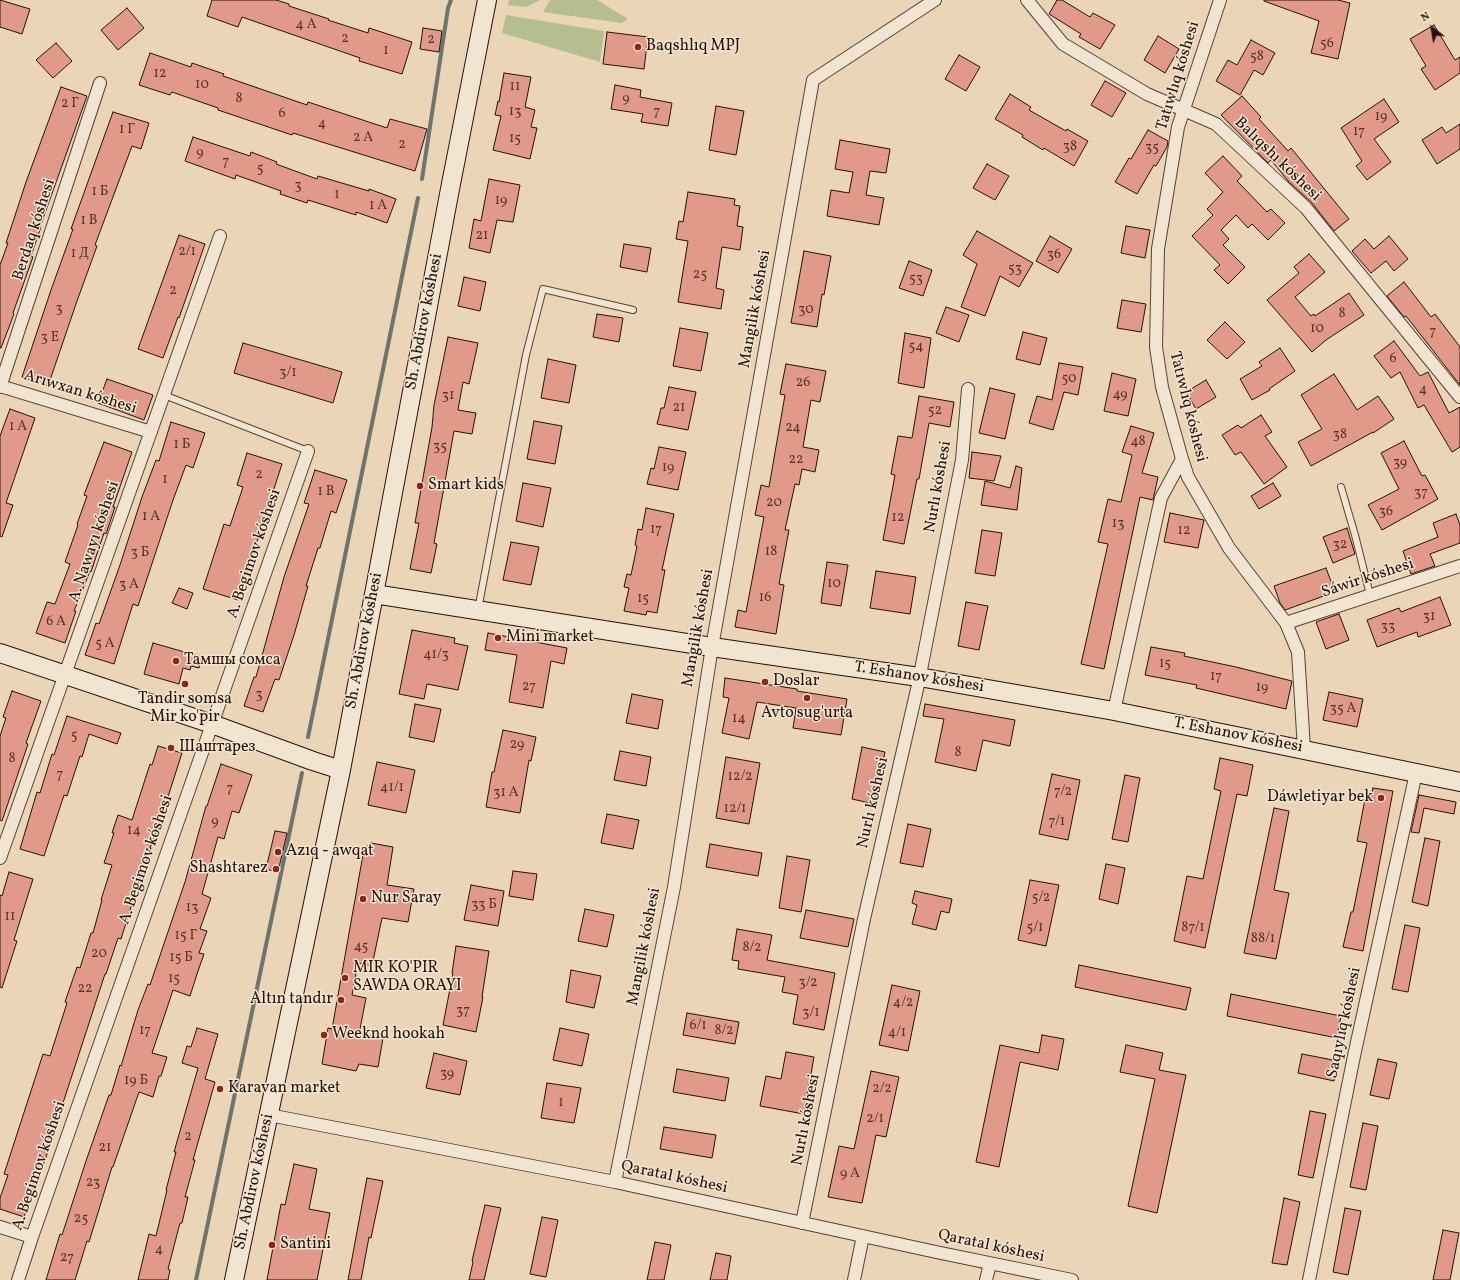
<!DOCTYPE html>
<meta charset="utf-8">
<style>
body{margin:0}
#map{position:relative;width:1460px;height:1280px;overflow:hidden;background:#ead5b6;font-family:Vollkorn,serif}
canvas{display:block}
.north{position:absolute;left:1412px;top:8px;width:40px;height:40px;-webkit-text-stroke:3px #f1e4d0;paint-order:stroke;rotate:329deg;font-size:11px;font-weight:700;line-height:16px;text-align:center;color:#271209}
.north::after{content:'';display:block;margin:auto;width:14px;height:18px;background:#271209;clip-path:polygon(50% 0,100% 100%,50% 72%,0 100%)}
</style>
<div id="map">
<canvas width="1460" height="1280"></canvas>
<div class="north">N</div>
</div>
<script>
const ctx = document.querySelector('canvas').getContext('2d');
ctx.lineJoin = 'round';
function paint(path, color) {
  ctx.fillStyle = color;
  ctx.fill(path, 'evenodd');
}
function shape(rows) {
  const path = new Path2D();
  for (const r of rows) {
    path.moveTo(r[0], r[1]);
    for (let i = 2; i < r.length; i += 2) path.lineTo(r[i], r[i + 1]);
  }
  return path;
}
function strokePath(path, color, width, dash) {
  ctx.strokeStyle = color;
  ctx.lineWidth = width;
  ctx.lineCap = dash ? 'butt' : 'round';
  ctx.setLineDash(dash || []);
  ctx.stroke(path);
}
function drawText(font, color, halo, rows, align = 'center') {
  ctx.font = font + ' Vollkorn,serif';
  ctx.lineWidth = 3;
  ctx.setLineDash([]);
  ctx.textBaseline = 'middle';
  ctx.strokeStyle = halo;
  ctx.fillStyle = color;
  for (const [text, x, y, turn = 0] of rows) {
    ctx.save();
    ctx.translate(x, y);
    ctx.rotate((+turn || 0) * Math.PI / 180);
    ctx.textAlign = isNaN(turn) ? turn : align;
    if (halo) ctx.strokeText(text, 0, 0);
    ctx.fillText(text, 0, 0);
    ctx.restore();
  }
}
paint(shape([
 [509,0,540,0,526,7,508,5],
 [550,0,597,0,628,19,622,23,543,12],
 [506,15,604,31,600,62,502,33]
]), '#b5be90');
strokePath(shape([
 [422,179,448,8,451,0],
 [308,737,418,198],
 [196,1280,302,773]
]), '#6c7570', 4);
const building = shape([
 [0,0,30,9,22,34,0,27,0,0],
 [212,0,276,0,289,4,289,6,329,19,328,20,368,33,369,28,412,42,402,74,359,61,360,58,242,17,238,27,207,16,212,0],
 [1057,0,1062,0,1090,17,1093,13,1115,25,1100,49,1079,37,1081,34,1049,14,1057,0],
 [1264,0,1338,0,1350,3,1338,59,1311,53,1319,21,1264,1,1264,0],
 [127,8,144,28,118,50,101,30,127,8],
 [1434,25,1455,60,1460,57,1460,73,1435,90,1421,69,1426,66,1410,39,1434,25],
 [423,28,442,31,439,52,420,49,423,28],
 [607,32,648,37,644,69,603,64,607,32],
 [1158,36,1179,49,1165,73,1144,60,1158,36],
 [1251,40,1275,53,1263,75,1254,70,1240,95,1216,81,1228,60,1237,65,1251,40],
 [56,43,72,61,53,78,36,60,56,43],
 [150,53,191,67,192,63,224,74,223,76,307,105,308,102,387,128,390,119,427,129,415,171,293,133,292,135,218,110,218,108,172,92,170,95,139,85,150,53],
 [959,55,980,67,966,91,945,79,959,55],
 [504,73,531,77,525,107,535,110,531,127,537,128,530,159,493,150,501,116,495,115,498,101,499,102,504,73],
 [1105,81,1126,93,1112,117,1091,105,1105,81],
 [615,85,641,90,640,97,672,103,668,126,641,122,643,114,611,109,615,85],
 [61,87,87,96,40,227,41,227,31,256,33,257,13,313,14,314,1,348,0,348,0,265,8,243,6,243,26,182,61,87],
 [1010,94,1031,107,1029,110,1066,131,1067,129,1088,141,1074,166,1044,148,1043,150,1022,137,1023,135,995,119,1010,94],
 [1242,96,1261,117,1259,119,1288,151,1291,148,1349,219,1334,231,1312,203,1289,182,1271,160,1268,163,1221,115,1242,96],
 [1384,99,1399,122,1374,139,1391,162,1367,180,1356,166,1362,161,1341,128,1384,99],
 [716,106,744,111,736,155,709,150,716,106],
 [113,112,149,123,141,149,132,146,95,245,97,246,77,301,48,386,22,377,51,290,73,229,71,229,113,112],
 [1460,124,1460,149,1437,164,1422,140,1442,127,1446,133,1460,124],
 [1148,130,1168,141,1167,147,1156,166,1154,165,1137,194,1115,182,1129,158,1131,159,1148,130],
 [193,137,250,156,251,152,277,162,276,164,317,179,318,176,369,191,369,189,396,199,387,223,356,212,356,215,308,200,307,203,280,194,281,191,236,175,235,179,185,161,193,137],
 [840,140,890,149,886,173,870,171,866,195,884,198,879,225,827,216,831,190,849,193,853,172,835,169,840,140],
 [1223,156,1242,176,1237,181,1267,212,1271,209,1285,223,1268,240,1252,224,1248,228,1236,215,1221,230,1229,239,1223,245,1245,267,1228,284,1214,270,1220,265,1192,236,1213,215,1207,209,1223,192,1205,173,1223,156],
 [987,164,1009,176,995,200,973,188,987,164],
 [489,179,520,185,513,222,497,220,490,253,469,248,474,219,481,221,489,179],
 [688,192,735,199,734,205,740,206,737,226,743,227,740,250,722,247,716,288,724,290,721,309,678,302,688,241,676,239,679,221,683,222,688,192],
 [1126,226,1150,230,1145,258,1121,253,1126,226],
 [977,231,1033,263,1019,287,1000,276,985,316,961,307,977,264,963,255,977,231],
 [179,235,205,244,179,318,178,317,163,358,138,349,179,235],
 [1050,236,1072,249,1058,273,1036,261,1050,236],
 [1389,236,1408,259,1394,271,1386,261,1371,273,1352,251,1365,239,1374,249,1389,236],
 [624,244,651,248,647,272,620,267,624,244],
 [804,251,831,256,824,295,822,294,817,327,791,323,804,251],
 [1309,254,1325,272,1295,297,1311,316,1314,314,1315,316,1349,293,1364,315,1326,340,1312,352,1267,300,1299,273,1294,267,1309,254],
 [909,261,932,270,923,296,899,288,909,261],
 [464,277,486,282,480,311,458,306,464,277],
 [1404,282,1431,317,1435,314,1460,347,1460,385,1406,316,1404,317,1387,296,1404,282],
 [1122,300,1146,304,1141,332,1117,328,1122,300],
 [946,307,969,315,959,342,936,333,946,307],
 [597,314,623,318,619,342,593,337,597,314],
 [1225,322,1245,342,1227,359,1207,340,1225,322],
 [680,328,708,333,701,371,673,366,680,328],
 [1023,332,1047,338,1040,365,1016,359,1023,332],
 [905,333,931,338,924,388,898,383,905,333],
 [448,337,478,343,469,384,463,382,458,410,476,413,472,434,454,431,434,543,437,544,431,573,410,569,419,523,415,523,432,427,434,405,448,337],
 [1394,341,1420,376,1428,372,1449,413,1460,407,1460,447,1452,452,1424,405,1418,408,1400,372,1391,378,1374,356,1394,341],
 [243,343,342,372,333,403,234,373,243,343],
 [1280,348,1295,371,1269,389,1270,390,1252,400,1240,379,1262,366,1259,362,1280,348],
 [548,359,576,365,569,403,541,398,548,359],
 [1059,363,1083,367,1078,395,1064,392,1053,430,1029,423,1037,396,1052,400,1059,363],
 [786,364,826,371,820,402,811,400,803,447,819,450,815,472,802,469,799,485,795,484,785,530,789,530,779,584,784,585,776,634,735,627,738,610,746,612,764,517,755,515,761,485,769,487,785,395,780,394,786,364],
 [1112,373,1136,379,1128,416,1104,411,1112,373],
 [1334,374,1357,410,1378,396,1394,419,1373,433,1373,432,1311,466,1298,442,1322,429,1301,395,1334,374],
 [107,379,153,395,144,420,98,403,107,379],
 [1206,380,1216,397,1196,409,1186,392,1206,380],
 [669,387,696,392,688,430,657,424,661,408,664,408,669,387],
 [990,388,1015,394,1005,439,979,433,990,388],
 [919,396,954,402,950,427,929,423,919,479,917,479,904,544,883,540,895,475,891,474,898,436,912,438,919,396],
 [10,409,35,418,6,503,13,505,2,537,0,536,0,436,10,409],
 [1261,415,1272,432,1265,436,1287,467,1264,484,1241,452,1235,455,1222,435,1238,425,1241,428,1261,415],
 [534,421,562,426,555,464,527,459,534,421],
 [171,422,205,433,193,468,186,465,173,500,138,606,133,604,114,664,85,655,96,623,99,624,120,565,142,497,156,460,159,461,171,422],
 [1131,426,1154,433,1142,473,1158,477,1153,500,1140,497,1104,669,1081,664,1108,544,1098,542,1108,499,1121,502,1132,455,1122,452,1131,426],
 [1404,441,1422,476,1425,475,1438,499,1382,530,1368,505,1399,489,1381,453,1404,441],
 [104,442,132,452,113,507,115,507,106,534,104,533,91,572,90,571,74,611,76,611,65,643,36,633,47,602,55,604,70,564,65,562,78,525,77,524,87,496,84,495,104,442],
 [659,447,686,452,678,490,647,484,651,468,654,469,659,447],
 [972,452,1001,456,994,481,969,478,972,452],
 [247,453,282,464,238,600,203,589,224,524,230,526,243,487,237,485,247,453],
 [1016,466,1022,468,1017,510,981,505,985,481,1010,488,1016,466],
 [315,470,347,480,336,513,331,511,320,548,318,548,306,586,308,586,294,635,279,680,275,679,263,712,244,706,254,677,256,677,284,577,309,504,304,503,315,470],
 [523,483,551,488,543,527,516,521,523,483],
 [1273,483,1281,496,1259,509,1251,496,1273,483],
 [646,508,674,514,662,570,665,570,657,613,647,611,646,615,624,611,629,588,624,587,627,574,631,575,637,546,635,545,638,529,642,530,646,508],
 [1170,513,1204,520,1198,548,1164,542,1170,513],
 [1456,514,1460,525,1460,543,1430,554,1435,566,1411,574,1403,551,1438,537,1433,523,1456,514],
 [1347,528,1355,554,1333,563,1323,537,1347,528],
 [982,530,1002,533,995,576,975,573,982,530],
 [511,542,539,547,531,585,503,580,511,542],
 [827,562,848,565,841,606,821,603,827,562],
 [1326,568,1335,592,1285,610,1280,603,1274,586,1326,568],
 [876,571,916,577,910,614,870,608,876,571],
 [179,588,193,593,187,609,172,603,179,588],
 [1440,597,1451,625,1418,637,1417,632,1377,647,1367,620,1399,608,1401,612,1440,597],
 [966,602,988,606,979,650,958,646,966,602],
 [1339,614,1349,640,1326,649,1316,622,1339,614],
 [412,630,455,638,454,643,468,646,458,690,427,684,424,699,399,694,412,630],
 [488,633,567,648,564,664,551,661,543,708,509,702,517,655,485,650,488,633],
 [153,643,202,657,199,668,191,666,190,670,183,668,179,684,144,674,153,643],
 [1151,647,1185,653,1184,656,1236,667,1292,681,1286,709,1196,688,1197,685,1145,675,1151,647],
 [725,678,797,689,797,691,847,699,841,735,793,728,796,708,757,702,749,739,722,733,729,698,723,697,725,678],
 [12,691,41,701,26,743,28,744,2,821,0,820,0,736,6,718,3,717,12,691],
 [1329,692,1363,699,1357,727,1323,720,1329,692],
 [632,694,663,700,658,729,626,723,632,694],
 [415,704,441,709,434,742,409,737,415,704],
 [925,704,1015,720,1010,746,983,740,976,771,935,762,944,719,923,716,925,704],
 [67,716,121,733,117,744,89,734,82,757,80,756,67,796,64,795,44,856,20,849,37,792,40,793,52,754,54,755,67,716],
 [503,730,536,737,531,761,529,760,520,813,486,807,492,772,494,772,503,730],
 [158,746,182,753,158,828,150,848,151,848,142,876,141,875,121,939,118,938,106,974,105,974,49,1146,50,1146,24,1217,0,1209,0,1198,8,1175,4,1174,43,1054,50,1056,67,1003,65,1002,77,967,80,968,91,933,93,933,102,900,101,900,112,865,104,863,114,833,112,833,118,815,132,820,150,764,152,765,158,746],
 [862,747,885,752,874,804,852,799,862,747],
 [620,751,651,757,646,786,614,780,620,751],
 [726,757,760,763,749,824,716,818,726,757],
 [1220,758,1253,765,1247,796,1237,794,1205,948,1174,941,1187,876,1203,879,1221,791,1214,789,1220,758],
 [377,762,415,770,406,813,368,805,377,762],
 [221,764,252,775,239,813,232,811,224,839,218,837,202,894,211,898,200,929,207,931,199,953,204,954,197,974,190,996,173,990,152,1053,167,1057,161,1076,159,1076,153,1097,139,1092,113,1167,112,1167,89,1242,87,1241,75,1280,46,1280,60,1234,62,1235,86,1161,109,1095,111,1095,120,1065,121,1066,138,1010,148,984,150,985,172,920,185,882,206,806,207,806,221,764],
 [1052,774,1080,780,1068,840,1039,834,1052,774],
 [1125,775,1140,778,1128,842,1112,839,1125,775],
 [1373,788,1393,791,1363,951,1343,947,1351,912,1353,912,1367,843,1357,841,1365,799,1370,800,1373,788],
 [1419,795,1456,802,1454,814,1424,808,1419,833,1411,832,1419,795],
 [1274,808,1289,811,1274,890,1289,893,1276,959,1244,953,1274,808],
 [607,814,639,820,633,849,601,843,607,814],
 [908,824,931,829,923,867,900,863,908,824],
 [275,831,287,833,278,872,266,869,275,831],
 [1425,838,1440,841,1428,906,1412,902,1425,838],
 [371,843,393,847,387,885,414,889,408,922,382,918,372,966,358,963,352,995,366,998,359,1034,383,1038,378,1067,359,1064,356,1071,322,1064,328,1028,332,1029,364,849,371,843],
 [710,844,762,853,758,876,706,867,710,844],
 [787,856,810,860,801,912,779,908,787,856],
 [1106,864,1125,868,1118,904,1099,899,1106,864],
 [513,871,537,874,533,900,509,896,513,871],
 [9,872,33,879,14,940,17,941,2,988,0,987,0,895,2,896,9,872],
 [1030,880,1059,885,1046,946,1018,940,1030,880],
 [471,885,504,891,498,926,464,920,471,885],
 [915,891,952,899,949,913,941,911,936,930,912,924,917,905,912,903,915,891],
 [585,909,614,915,607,947,578,941,585,909],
 [806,910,854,919,848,947,800,938,806,910],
 [1405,925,1420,928,1408,992,1392,989,1405,925],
 [737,929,772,935,767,960,835,973,824,1030,793,1024,798,995,782,992,785,977,738,969,739,961,732,960,737,929],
 [456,946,489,951,482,997,483,997,476,1032,443,1025,453,973,452,973,456,946],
 [1079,965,1191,988,1186,1010,1075,987,1079,965],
 [571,970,601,976,594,1008,566,1002,571,970],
 [892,985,920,991,908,1051,879,1045,892,985],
 [1231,994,1341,1016,1337,1038,1227,1016,1231,994],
 [687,1013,739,1022,735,1044,683,1035,687,1013],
 [197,1028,218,1034,205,1079,215,1082,193,1160,195,1160,185,1197,188,1197,182,1223,180,1223,168,1269,170,1270,168,1280,138,1280,149,1234,156,1236,167,1190,166,1190,176,1152,174,1152,198,1068,182,1063,187,1046,191,1047,197,1028],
 [560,1028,589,1034,582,1066,553,1060,560,1028],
 [1042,1035,1064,1039,1058,1070,1020,1062,999,1167,976,1162,1000,1045,1039,1053,1042,1035],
 [1126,1045,1163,1053,1159,1070,1186,1075,1157,1213,1128,1206,1155,1079,1120,1072,1126,1045],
 [786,1052,814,1057,804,1114,760,1106,766,1076,781,1079,786,1052],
 [434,1053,467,1061,460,1095,426,1088,434,1053],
 [1302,1054,1338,1061,1334,1081,1298,1073,1302,1054],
 [1378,1059,1397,1063,1389,1099,1370,1095,1378,1059],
 [677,1069,729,1078,725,1101,673,1092,677,1069],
 [871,1071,899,1077,886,1137,876,1135,862,1203,828,1197,839,1146,854,1149,871,1071],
 [547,1083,581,1088,574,1123,541,1118,547,1083],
 [1310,1111,1326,1114,1313,1178,1298,1175,1310,1111],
 [1363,1123,1378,1126,1366,1190,1350,1187,1363,1123],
 [664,1127,716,1135,712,1158,660,1149,664,1127],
 [294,1164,317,1169,309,1209,330,1213,317,1280,267,1280,281,1204,285,1205,294,1164],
 [367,1178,383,1181,371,1238,369,1237,361,1280,348,1280,367,1178],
 [1284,1198,1300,1202,1287,1265,1272,1263,1284,1198],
 [485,1205,501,1208,484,1280,469,1280,473,1262,472,1261,485,1205],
 [1345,1208,1361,1211,1348,1275,1333,1272,1345,1208],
 [542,1217,558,1220,546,1277,530,1274,542,1217],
 [1443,1230,1459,1233,1450,1280,1433,1280,1443,1230],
 [655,1242,671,1245,664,1280,647,1280,655,1242],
 [716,1253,731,1256,727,1280,710,1280,716,1253]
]);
paint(building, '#e19a89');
strokePath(building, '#271209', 1);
const lane = shape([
 [164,395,308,451],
 [1341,487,1355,535,1370,595],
 [478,610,526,355,543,289,633,310]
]);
const street = shape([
 [1027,0,1063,44,1147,94,1216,124,1306,208,1460,397],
 [1220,0,1178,127,1158,249,1156,347,1162,387,1182,459,1188,477,1229,548,1286,623,1298,652,1304,749],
 [0,386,151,432],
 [0,387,100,83],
 [1286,623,1460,566],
 [1114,711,1161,498,1182,459],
 [0,858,220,236],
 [269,1115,615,1182,936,1252,1072,1280],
 [615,1182,674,887,712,647,813,80,935,0],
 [802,1223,864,919,918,685,962,460,968,389],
 [0,1227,32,1237],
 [18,1280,32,1237,308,451],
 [854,1280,863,1236],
 [986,1280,990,1264],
 [1309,1280,1354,1056,1416,773]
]);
const secondary = shape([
 [374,594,712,647,919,677,1114,711,1460,782],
 [0,653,212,724,313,761,341,770],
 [234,1280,341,770,450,189,487,0]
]);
strokePath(lane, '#584334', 8);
strokePath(street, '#584334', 14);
strokePath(secondary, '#271209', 20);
strokePath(lane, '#f1e4d0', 6);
strokePath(street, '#f1e4d0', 12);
strokePath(secondary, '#f1e4d0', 18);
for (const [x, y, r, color] of [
 [638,47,4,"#8f2418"],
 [420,486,4,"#8f2418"],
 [498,638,4,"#8f2418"],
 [176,661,4,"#8f2418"],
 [765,682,4,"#8f2418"],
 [185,684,4,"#8f2418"],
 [807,698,4,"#8f2418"],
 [171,748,4,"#8f2418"],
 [1381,798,4,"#8f2418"],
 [278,852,4,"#8f2418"],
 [276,869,4,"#8f2418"],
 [363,899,4,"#8f2418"],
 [345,978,4,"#8f2418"],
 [341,1000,4,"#8f2418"],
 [324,1035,4,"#8f2418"],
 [220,1089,4,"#8f2418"],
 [272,1245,4,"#8f2418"]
]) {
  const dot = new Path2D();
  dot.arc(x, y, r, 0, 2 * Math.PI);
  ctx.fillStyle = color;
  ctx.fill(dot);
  strokePath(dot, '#f1e4d0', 1.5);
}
drawText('14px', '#563429', null, [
 ["4 А",306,25],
 ["2",345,39],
 ["2",431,40],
 ["56",1327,44],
 ["1",386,51],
 ["58",1257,57],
 ["12",160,74],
 ["10",202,85],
 ["11",515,87],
 ["8",239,99],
 ["9",626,99],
 ["2 Г",70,104],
 ["13",515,112],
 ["7",657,112],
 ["6",282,114],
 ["19",1381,117],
 ["4",322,124],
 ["1 Г",127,130],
 ["17",1359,132],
 ["2 А",363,138],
 ["15",515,139],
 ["2",402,145],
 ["38",1070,147],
 ["35",1152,148],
 ["9",200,153],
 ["7",226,162],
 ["5",260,169],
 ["3",298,186],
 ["1 Б",100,192],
 ["1",337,195],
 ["19",501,201],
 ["1 А",378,206],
 ["1 В",89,221],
 ["21",482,236],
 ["2/1",187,252],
 ["1 Д",80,254],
 ["36",1054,255],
 ["53",1015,269],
 ["25",700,275],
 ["53",916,279],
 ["2",173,291],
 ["3",59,309],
 ["30",806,310],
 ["8",1342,314],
 ["10",1317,329],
 ["7",1433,332],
 ["3 Е",50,338],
 ["54",916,347],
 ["6",1393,359],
 ["3/1",288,373],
 ["50",1069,379],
 ["26",803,383],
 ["4",1423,390],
 ["49",1120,395],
 ["31",448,396],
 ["21",679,408],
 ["52",935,411],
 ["1 А",18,427],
 ["24",793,428],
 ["38",1340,435],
 ["48",1138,442],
 ["1 Б",182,445],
 ["35",440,447],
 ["22",796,460],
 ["39",1400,463],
 ["19",668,468],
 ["2",259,475],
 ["1",165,480],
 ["1 В",326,492],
 ["37",1421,493],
 ["20",774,503],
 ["36",1386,512],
 ["1 А",151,517],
 ["12",898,518],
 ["13",1118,524],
 ["17",656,530],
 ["12",1184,531],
 ["32",1340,545],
 ["18",771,552],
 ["3 Б",140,553],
 ["10",834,584],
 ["3 А",129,585],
 ["16",765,598],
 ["15",643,599],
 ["31",1429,617],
 ["6 А",56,622],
 ["33",1388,627],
 ["5 А",105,644],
 ["41/3",436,655],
 ["15",1165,664],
 ["17",1216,677],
 ["27",529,687],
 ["19",1262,688],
 ["3",259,695],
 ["35 А",1343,709],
 ["14",739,719],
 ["5",74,736],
 ["29",517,745],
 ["8",958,753],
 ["8",12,759],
 ["7",60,775],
 ["12/2",740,777],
 ["41/1",392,788],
 ["7",230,789],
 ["7/2",1063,792],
 ["31 А",506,793],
 ["12/1",735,809],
 ["9",215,822],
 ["7/1",1057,822],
 ["14",134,831],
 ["5/2",1041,898],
 ["33 Б",484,905],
 ["13",192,908],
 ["11",10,917],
 ["5/1",1035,928],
 ["87/1",1193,928],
 ["15 Г",186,936],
 ["88/1",1263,939],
 ["45",361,947],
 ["8/2",752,948],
 ["20",99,954],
 ["15 Б",181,958],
 ["15",174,979],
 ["3/2",808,983],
 ["22",85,989],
 ["4/2",903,1003],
 ["37",463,1011],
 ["3/1",811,1013],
 ["6/1",698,1026],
 ["17",145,1031],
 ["8/2",724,1031],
 ["4/1",897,1033],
 ["39",447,1074],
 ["19 Б",136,1081],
 ["2/2",882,1089],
 ["1",561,1103],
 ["2/1",875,1119],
 ["2",188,1137],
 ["21",105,1148],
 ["9 А",850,1174],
 ["23",93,1183],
 ["25",81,1219],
 ["4",159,1250],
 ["27",67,1258]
]);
drawText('16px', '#271209', '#f1e4d0', [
 ["Baqshlıq MPJ",646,47],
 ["Smart kids",428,486],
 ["Mini market",506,638],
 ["Тамшы сомса",184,661],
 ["Doslar",773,682],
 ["Tandir somsa",185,700,"center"],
 ["Mir ko'pir",185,718,"center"],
 ["Avto sug'urta",807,714,"center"],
 ["Шаштарез",179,748],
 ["Dáwletiyar bek",1373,798,"right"],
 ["Azıq - awqat",286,852],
 ["Shashtarez",268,869,"right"],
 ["Nur Saray",371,899],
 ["MIR KO'PIR",353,969],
 ["SAWDA ORAYI",353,987],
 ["Altın tandır",333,1000,"right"],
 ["Weeknd hookah",332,1035],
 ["Karavan market",228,1089],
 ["Santini",280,1245]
], 'left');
drawText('16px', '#271209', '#f1e4d0', [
 ["Tatıwlıq kóshesi",1179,76,-73],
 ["Balıqshı kóshesi",1277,160,44],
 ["Berdaq kóshesi",35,230,-72],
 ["Mangilik kóshesi",756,309,-80],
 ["Sh. Abdirov kóshesi",425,322,-79],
 ["Arıwxan kóshesi",80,393,17],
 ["Tatıwlıq kóshesi",1187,407,76],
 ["Nurlı kóshesi",939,487,-80],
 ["A. Nawayı kóshesi",95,542,-71],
 ["A. Begimov kóshesi",255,554,-71],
 ["Sáwir kóshesi",1368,579,-18],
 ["Mangilik kóshesi",699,628,-80],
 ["Sh. Abdirov kóshesi",365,641,-79],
 ["T. Eshanov kóshesi",919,678,9],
 ["T. Eshanov kóshesi",1238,736,11],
 ["Nurlı kóshesi",874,803,-77],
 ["A. Begimov kóshesi",147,860,-71],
 ["Mangilik kóshesi",645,947,-79],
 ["Saqıylıq kóshesi",1345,1023,-78],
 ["Nurlı kóshesi",807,1120,-79],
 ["A. Begimov kóshesi",40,1166,-71],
 ["Qaratal kóshesi",674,1178,12],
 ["Sh. Abdirov kóshesi",255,1182,-78],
 ["Qaratal kóshesi",991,1247,12]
]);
</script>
